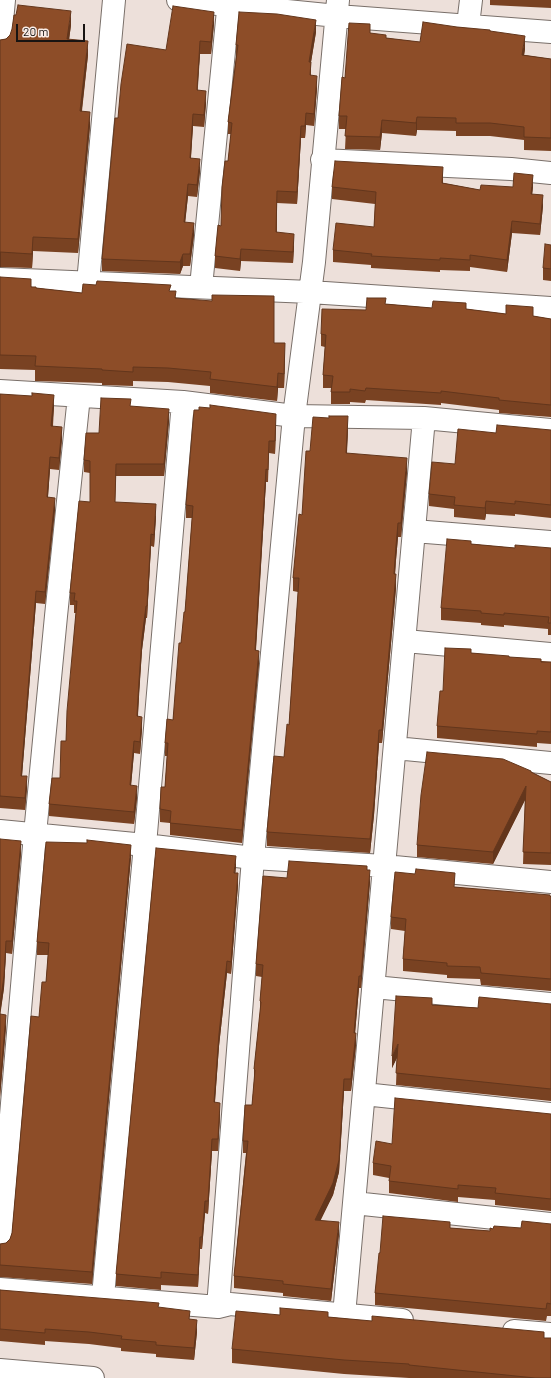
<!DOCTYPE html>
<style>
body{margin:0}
#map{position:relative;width:551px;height:1378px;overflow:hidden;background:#ede0da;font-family:Barlow,sans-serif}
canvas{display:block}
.scale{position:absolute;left:16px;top:24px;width:69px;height:18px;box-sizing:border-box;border:2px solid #181412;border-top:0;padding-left:5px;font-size:12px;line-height:14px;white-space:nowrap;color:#181412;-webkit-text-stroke:3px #faede7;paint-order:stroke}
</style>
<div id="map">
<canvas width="551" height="1378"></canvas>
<div class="scale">20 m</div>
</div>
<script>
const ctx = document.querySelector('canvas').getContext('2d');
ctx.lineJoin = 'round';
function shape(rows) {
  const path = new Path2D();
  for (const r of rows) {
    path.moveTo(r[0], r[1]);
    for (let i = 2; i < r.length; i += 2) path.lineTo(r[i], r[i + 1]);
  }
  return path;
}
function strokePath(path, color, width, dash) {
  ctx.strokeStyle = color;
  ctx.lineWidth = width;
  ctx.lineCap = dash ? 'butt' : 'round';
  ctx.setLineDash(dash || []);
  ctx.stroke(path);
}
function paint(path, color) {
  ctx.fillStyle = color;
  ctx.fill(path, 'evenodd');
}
const minor = shape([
 [178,0,337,16,551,32],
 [468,25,471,0],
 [0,42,4,0],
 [322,160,511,169,551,173],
 [0,279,310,292,551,308],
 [88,283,114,0],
 [201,287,229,0],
 [0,391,183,402,294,416,424,418,551,430],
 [414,531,551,542],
 [405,641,551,654],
 [395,748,551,763],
 [0,831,145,845,253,858,384,866,551,882],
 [374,987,551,1004],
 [364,1094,551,1114],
 [354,1203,551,1224],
 [0,1244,35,834,56,616,79,396],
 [0,1289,218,1307,230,1304,402,1320],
 [103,1296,145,845,183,402],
 [218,1307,253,858,294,416,314,262,338,0],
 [344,1315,424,418],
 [514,1331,551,1334],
 [0,1370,93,1378]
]);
strokePath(minor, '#796f69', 24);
strokePath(minor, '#fff', 22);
paint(shape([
 [490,0,551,0,551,8,490,5],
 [214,24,211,54,200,54,197,90,206,103,204,127,193,126,191,158,200,171,197,197,188,196,185,222,194,235,190,266,183,266,180,274,102,271,102,259,118,118,166,50],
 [71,25,69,40,88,55,82,111,90,126,78,253,33,251,32,268,0,267,0,40],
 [457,27,490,31,525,49,524,55,551,59,551,151,524,150,524,140,490,136,456,136,456,131,417,130,416,136,382,133,380,150,345,149,346,129,339,129,339,116,345,78,370,33,386,38,420,42],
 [316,32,311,62,311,75,317,88,314,126,306,125,305,138,301,138,297,204,277,203,277,232,294,246,293,263,241,261,240,271,215,268,215,256,221,226,231,134,228,134,228,122,236,57,236,45],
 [443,178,443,183,480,190,513,187,533,187,532,194,543,206,540,235,512,233,507,272,470,267,470,271,440,270,440,272,371,268,371,265,333,262,333,250,374,227,375,204,332,199,332,187],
 [551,245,551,281,543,280,543,268],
 [0,277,36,288,82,293,171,291,176,298,274,343,285,358,284,388,278,388,277,401,210,393,210,386,168,382,133,381,133,386,102,385,102,383,35,381,35,370,0,369],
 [386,304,432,308,466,309,506,314,533,316,551,319,551,417,499,413,499,410,441,403,441,405,366,400,365,403,350,402,350,404,331,404,331,388,323,388,323,375,325,347,321,346,321,334,366,310],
 [0,394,54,407,53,426,62,439,59,470,50,469,48,497,55,510,45,604,36,603,22,776,27,788,25,810,0,808],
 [131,406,169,421,164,476,116,476,115,502,156,516,154,547,151,546,147,618,146,618,142,650,139,693,138,716,142,729,140,754,134,753,131,785,137,798,134,824,49,816,49,804,60,778,66,741,76,613,74,613,74,605,70,605,70,593,90,502,90,473,84,472,84,460,99,433],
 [276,426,275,454,269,453,268,482,266,482,256,650,259,663,242,843,170,835,170,823,160,822,160,809,165,787,167,756,165,756,165,743,173,720,181,643,185,612,192,518,186,518,186,505],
 [348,429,347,453,407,472,401,537,398,537,396,560,395,574,396,588,382,743,379,743,374,815,370,853,267,846,267,832,284,757,289,725,298,592,293,591,293,578,302,515,310,451],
 [551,430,551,518,515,514,515,516,486,514,485,520,454,517,454,509,429,506,429,494,455,464,496,433],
 [471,544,515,548,551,548,551,635,548,635,548,629,504,625,504,627,481,625,481,623,441,620,441,608],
 [471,653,551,662,551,744,537,743,537,747,437,738,437,726,443,691],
 [531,772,551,782,551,865,523,864,525,800,493,864,417,857,417,845],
 [0,839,21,853,12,954,6,953,4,988,0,1014,6,1027,0,1097],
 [131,857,92,1284,0,1277,0,1244,6,1243,10,1239,12,1233,39,1017,46,982,48,955,37,955,37,942],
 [236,868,235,873,238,885,231,974,227,973,219,1046,215,1102,220,1115,218,1151,212,1151,208,1214,205,1213,202,1249,200,1249,198,1287,161,1285,161,1290,116,1286,116,1274],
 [367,870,370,882,361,988,359,988,355,1033,356,1045,351,1091,344,1091,339,1172,333,1195,320,1220,339,1234,331,1301,283,1296,283,1293,234,1288,234,1276,246,1153,243,1153,243,1141,252,1105,254,1081,254,1069,260,1013,260,1001,262,977,256,976,256,964,287,878],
 [455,887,551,897,551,991,481,985,480,979,447,978,447,975,403,971,403,959,405,931,391,929,391,917],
 [551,1004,551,1101,396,1085,397,1057,392,1068,392,1056,432,1005,478,1008],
 [550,1114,551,1114,551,1211,495,1205,495,1200,458,1197,458,1202,389,1193,389,1178,373,1175,373,1163,392,1144],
 [550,1224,551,1224,551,1316,547,1316,546,1321,375,1305,375,1293,380,1253,450,1228,490,1231,493,1229,521,1228],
 [0,1290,159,1308,190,1319,197,1332,194,1360,156,1357,156,1354,121,1351,121,1348,89,1344,45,1341,45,1345,0,1341],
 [328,1317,544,1338,551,1378,409,1378,344,1374,232,1363,232,1349]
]), '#794222');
paint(shape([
 [71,11,71,25,67,54,67,39],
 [214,12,214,24,211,54,211,42],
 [316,20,316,32,309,74,309,62],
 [525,36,525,49,522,68,522,55],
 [88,41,88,55,80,125,80,111],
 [200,41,200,54,197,102,197,90],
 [317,76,317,88,314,126,314,114],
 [206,91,206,103,204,127,204,115],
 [90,112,90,126,78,253,78,239],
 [306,113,306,125,305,138,305,126],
 [193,114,193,126,190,170,190,158],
 [417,117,417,130,416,136,416,123],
 [382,120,382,133,380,150,380,137],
 [301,126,301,138,297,204,297,192],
 [200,159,200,171,197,197,197,185],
 [443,167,443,178,442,195,442,183],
 [533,175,533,187,531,205,531,194],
 [188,184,188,196,184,234,184,222],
 [543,195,543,206,540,235,540,224],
 [512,221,512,233,507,272,507,260],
 [194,223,194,235,190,266,190,254],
 [294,234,294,246,293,263,293,252],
 [33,237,33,251,32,268,32,254],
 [241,249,241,261,240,271,240,259],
 [0,252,1,252,1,267,0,267],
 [183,254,183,266,180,274,180,262],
 [285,343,285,358,284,388,284,374],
 [278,373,278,388,277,401,277,387],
 [54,395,54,407,51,438,51,426],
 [169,409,169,421,164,476,164,464],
 [276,414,276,426,275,454,275,441],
 [348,416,348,429,346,467,346,453],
 [62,427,62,439,59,470,59,458],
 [50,457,50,469,47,509,47,497],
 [407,458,407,472,401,537,401,523],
 [266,469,266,482,255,663,255,650],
 [55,498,55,510,45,604,45,592],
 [486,501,486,514,485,520,485,508],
 [156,504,156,516,154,547,154,535],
 [398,523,398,537,396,560,394,588,396,546],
 [151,534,151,546,147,618,147,606],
 [396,574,396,588,382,743,382,730],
 [36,591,36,603,21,788,21,776],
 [146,606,146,618,142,650,137,728,137,716,139,681,142,638],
 [259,651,259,663,242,843,242,830],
 [142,717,142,729,140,754,140,742],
 [379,730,379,743,374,815,370,853,370,839],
 [134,741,134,753,130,797,130,785],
 [27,776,27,788,25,810,25,798],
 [137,786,137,798,134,824,134,812],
 [526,786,526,798,493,864,493,852],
 [21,841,21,853,12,954,12,941],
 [131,845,131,857,92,1284,92,1272],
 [236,856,236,868,234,885,234,873],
 [370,870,370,882,361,988,361,976],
 [238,873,238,885,231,974,231,962],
 [6,941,6,953,4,988,0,1017,0,1005],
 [227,961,227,973,219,1046,214,1114,214,1102,219,1034],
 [359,976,359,988,354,1045,354,1033],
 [6,1015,6,1027,0,1097,0,1085],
 [356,1033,356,1045,351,1091,351,1079],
 [398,1044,398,1056,392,1068,392,1056],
 [344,1079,344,1091,339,1172,333,1195,315,1232,315,1220],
 [220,1103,220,1115,218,1151,218,1139],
 [212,1139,212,1151,208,1214,208,1201],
 [205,1201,205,1213,202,1249,202,1237],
 [339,1222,339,1234,331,1301,331,1289],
 [200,1237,200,1249,198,1287,198,1275],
 [197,1320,197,1332,194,1360,194,1348]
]), '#63361c');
const building = shape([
 [18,5,71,11,67,39,88,41,80,111,90,112,78,239,33,237,32,254,0,252,0,40,6,39,10,35,12,29,14,15,16,15,18,5],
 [173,6,214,12,211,42,200,41,197,90,206,91,204,115,193,114,190,158,200,159,197,185,188,184,184,222,194,223,190,254,183,254,180,262,102,259,115,118,118,118,121,84,127,44,166,50,173,6],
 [239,12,277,14,316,20,309,62,311,62,310,75,317,76,314,114,306,113,305,126,301,126,297,192,277,191,276,232,294,234,293,252,241,249,240,259,215,256,218,225,221,226,222,187,225,161,228,161,232,123,228,122,238,45,236,45,239,12],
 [423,22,457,27,490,30,490,31,525,36,522,55,551,59,551,138,524,137,524,127,490,123,456,123,456,118,417,117,416,123,382,120,380,137,345,136,347,116,339,116,342,77,345,78,349,23,370,24,370,33,386,35,386,38,420,42,423,22],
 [335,161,443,167,442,183,480,190,481,185,513,187,514,173,533,175,531,194,543,195,540,224,512,221,507,260,470,255,470,260,440,258,440,260,371,256,372,254,333,250,336,223,374,227,376,192,332,187,335,161],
 [545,244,551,245,551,269,543,268,545,244],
 [0,277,31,279,31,287,36,287,36,288,82,293,83,284,96,285,97,281,171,285,169,291,176,291,175,298,212,301,212,295,274,296,274,343,285,343,284,374,278,373,277,387,210,379,211,372,168,368,133,367,133,372,102,370,102,369,35,366,36,356,0,355,0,277],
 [367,298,386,298,385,304,432,308,433,301,466,303,466,309,506,314,506,305,533,307,533,316,551,319,551,405,499,400,499,398,441,391,441,393,366,388,365,391,350,389,350,392,331,392,333,376,323,375,326,335,321,334,322,309,366,310,367,298],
 [32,393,54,395,51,426,62,427,59,458,50,457,47,497,55,498,45,592,36,591,21,776,27,776,25,798,0,796,0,394,32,396,32,393],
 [101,398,131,399,130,406,169,409,164,464,116,464,115,502,156,504,154,535,151,534,147,606,146,606,142,638,139,681,137,716,142,717,140,742,134,741,130,785,137,786,134,812,49,804,52,778,60,778,61,741,66,741,67,711,77,601,74,601,75,593,70,593,79,501,90,502,90,461,84,460,86,433,99,433,101,398],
 [210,405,276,414,275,441,269,441,268,470,266,469,255,650,259,651,242,830,170,823,171,811,160,809,161,787,165,787,168,743,165,743,167,719,173,720,179,643,181,643,184,612,185,612,193,506,186,505,194,410,199,410,199,407,210,408,210,405],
 [329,416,348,416,346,453,407,458,401,523,398,523,396,546,394,574,396,574,382,730,379,730,374,802,370,839,267,832,274,756,284,757,287,724,289,725,299,578,293,578,299,514,302,515,306,451,310,451,313,417,329,418,329,416],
 [497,425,551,430,551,505,515,501,515,504,486,501,485,508,454,505,455,497,429,494,432,462,455,464,458,429,496,433,497,425],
 [447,539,471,541,471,544,515,548,515,545,551,548,551,623,548,623,549,617,504,613,504,615,481,613,481,611,441,608,447,539],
 [445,648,471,649,471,653,509,656,509,657,541,659,541,662,551,662,551,732,537,731,537,734,437,726,440,691,443,691,445,648],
 [427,752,503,759,531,771,531,772,551,782,551,853,523,852,526,786,493,852,417,845,421,795,427,752],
 [0,839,21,841,12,941,6,941,4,976,0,1005,0,839],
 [87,840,131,845,92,1272,0,1265,0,1244,6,1243,10,1239,12,1233,31,1016,39,1017,42,982,46,982,49,943,37,942,46,842,87,843,87,840],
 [156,848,236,856,234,873,238,873,231,962,227,961,219,1034,214,1102,220,1103,218,1139,212,1139,208,1201,205,1201,202,1237,200,1237,198,1275,161,1272,161,1278,116,1274,156,848],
 [289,861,367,866,367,870,370,870,361,976,359,976,354,1033,356,1033,351,1079,344,1079,339,1160,333,1183,315,1220,339,1222,331,1289,283,1284,283,1281,234,1276,248,1141,243,1141,245,1105,252,1105,255,1070,254,1069,261,1002,260,1001,263,965,256,964,263,876,287,878,289,861],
 [416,869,455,873,454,887,550,895,550,896,551,897,551,979,481,973,480,967,447,966,447,963,403,959,406,919,391,917,395,872,415,874,416,869],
 [396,996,432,998,432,1005,478,1008,479,997,551,1004,551,1089,396,1073,398,1044,392,1056,396,996],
 [0,1014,6,1015,0,1085,0,1014],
 [395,1098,551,1114,551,1199,495,1193,496,1188,458,1185,458,1189,389,1181,391,1166,373,1163,376,1141,392,1144,395,1098],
 [383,1216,450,1222,450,1228,490,1231,490,1228,493,1229,494,1226,521,1228,522,1221,551,1224,551,1304,547,1303,546,1309,375,1293,379,1253,380,1253,383,1216],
 [0,1290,159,1303,158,1307,190,1311,189,1319,197,1320,194,1348,156,1345,156,1342,121,1339,122,1336,89,1332,45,1329,45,1333,0,1329,0,1290],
 [280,1308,328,1312,328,1317,372,1321,372,1316,544,1332,544,1338,551,1338,551,1378,535,1378,409,1365,409,1364,344,1360,232,1349,236,1311,280,1315,280,1308]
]);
paint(building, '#8d4d28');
strokePath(building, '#63361c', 1);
</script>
